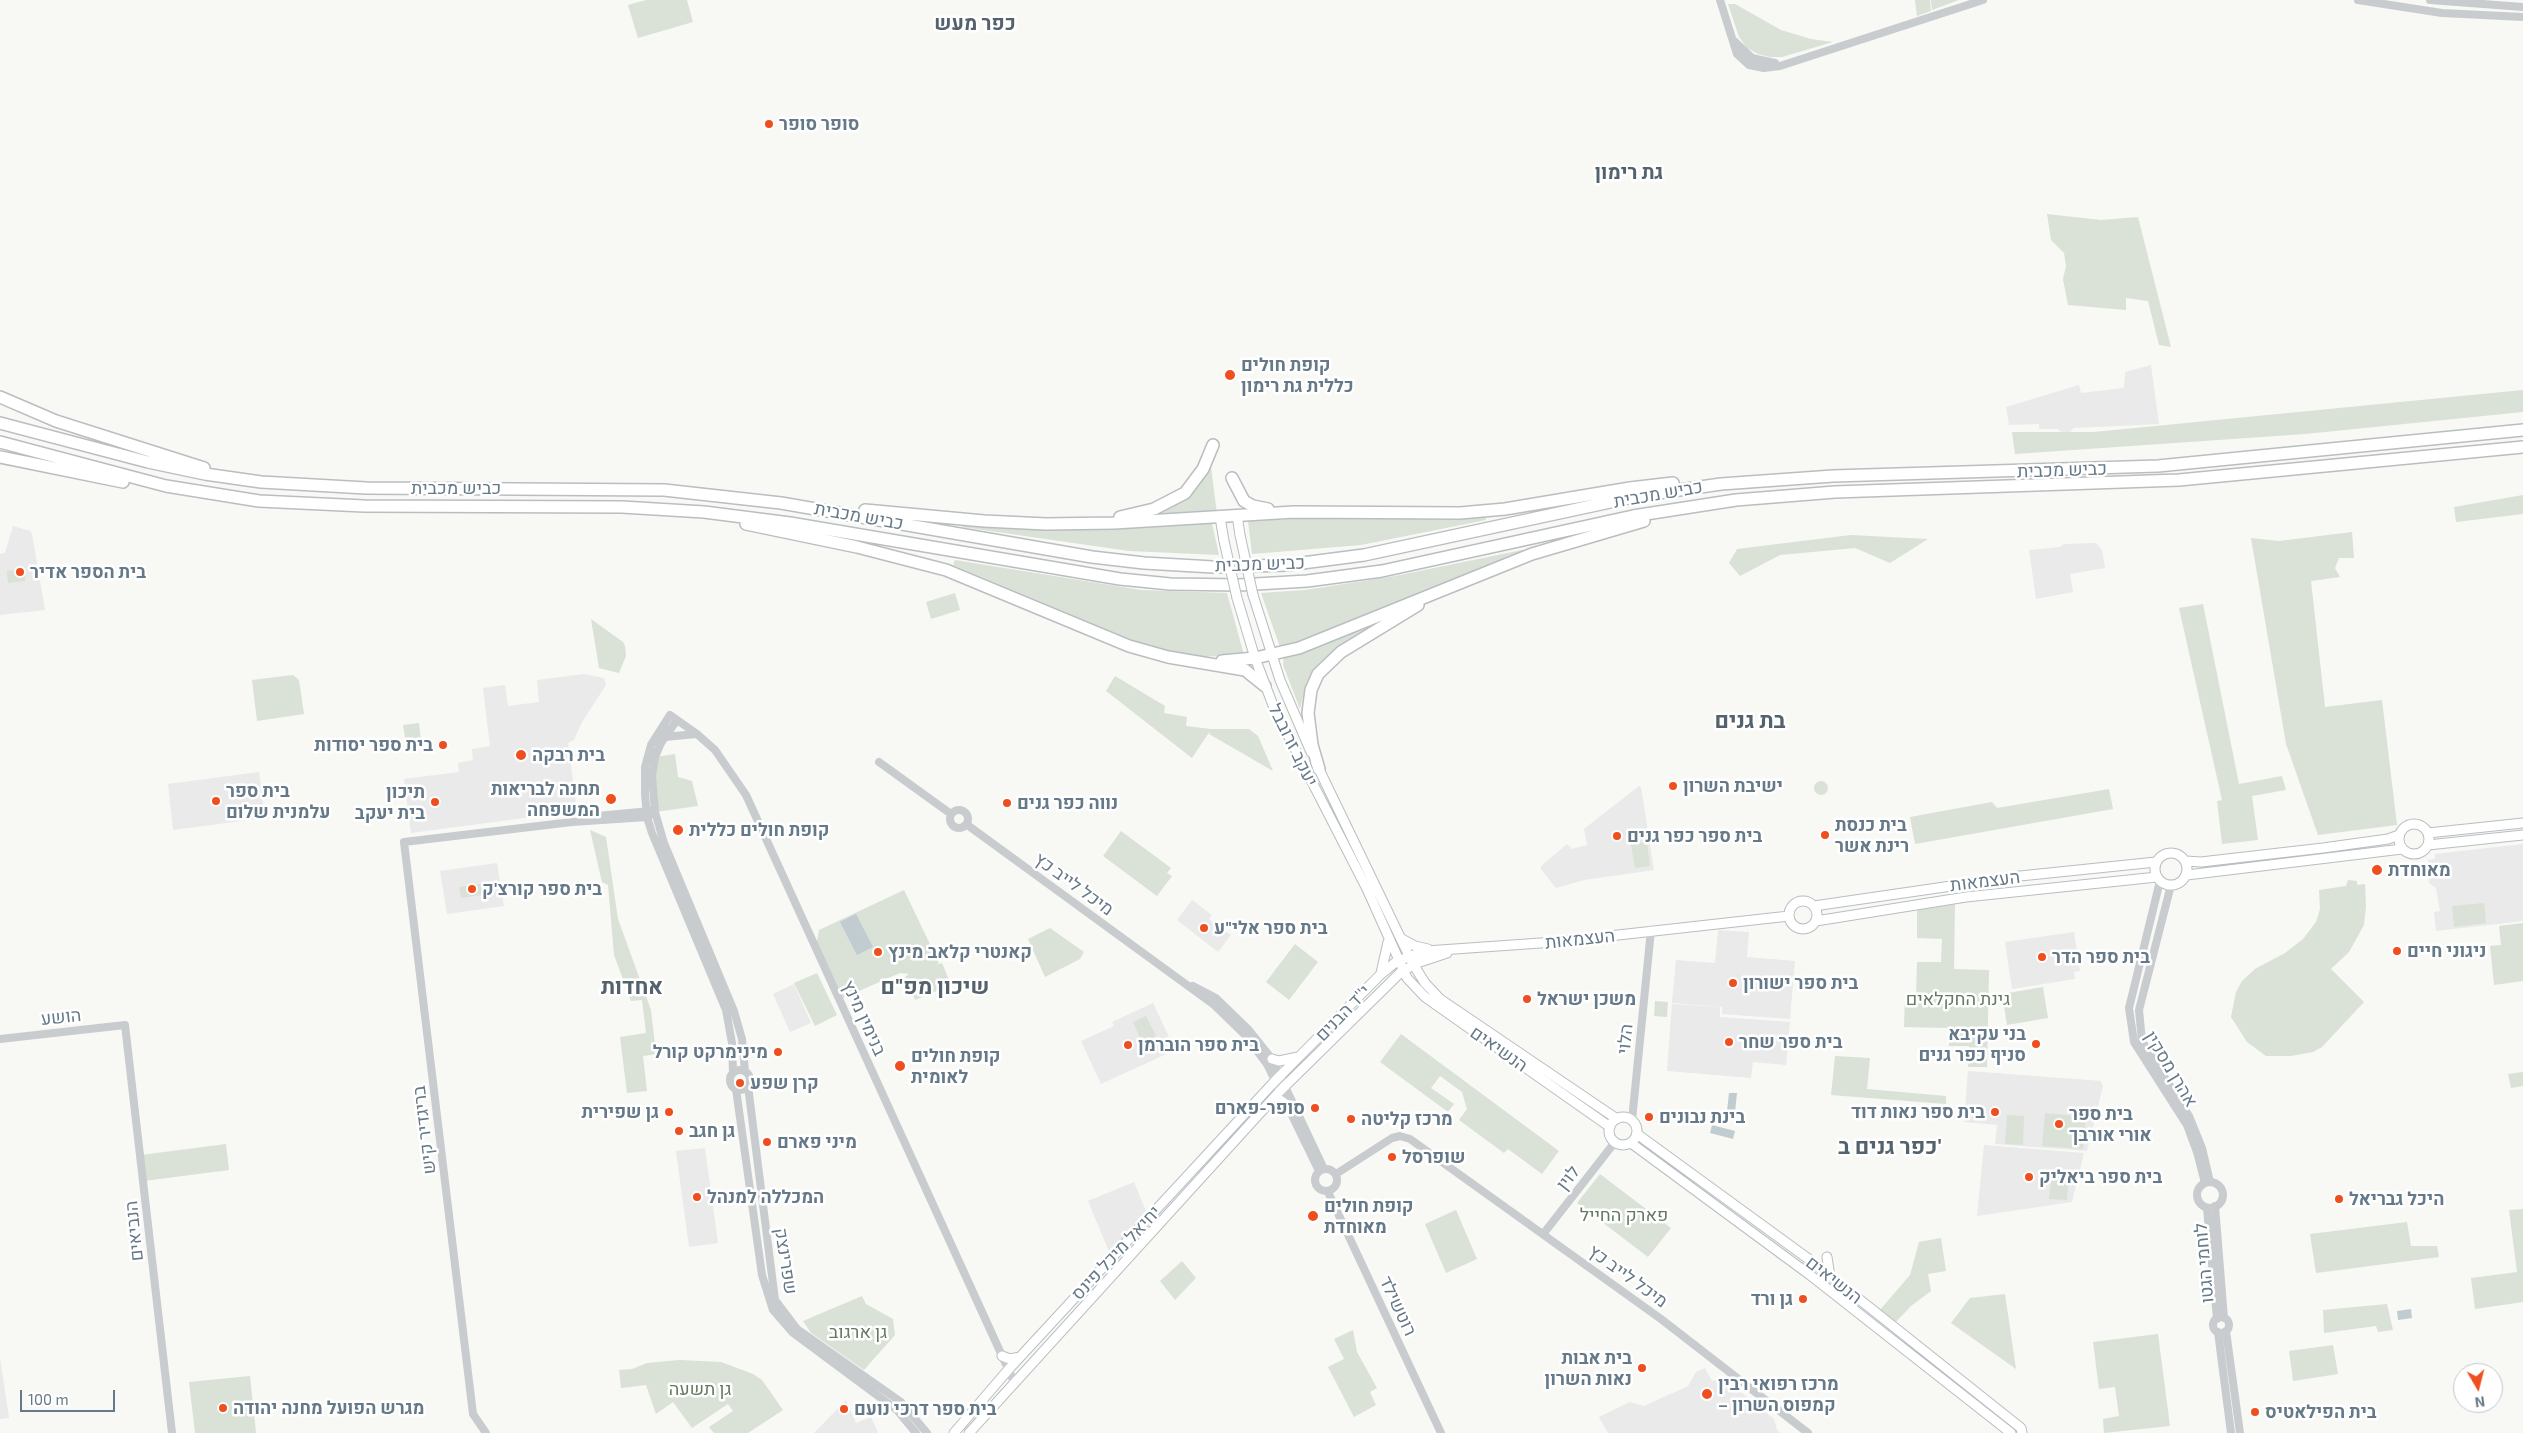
<!DOCTYPE html>
<meta charset="utf-8">
<style>
body{margin:0}
#map{position:relative;width:2523px;height:1433px;overflow:hidden;background:#f8f8f5;font-family:"Exo 2",sans-serif}
canvas{display:block}
.north{position:absolute;left:2453px;top:1363px;width:50px;height:50px;box-sizing:border-box;background:#fff;border:1px solid #c1c9cf;border-radius:50%;rotate:172deg;font-size:14px;font-weight:700;line-height:20px;text-align:center;color:#657988}
.north::after{content:'';display:block;margin:auto;width:18px;height:22px;background:#ef4e1f;clip-path:polygon(50% 0,100% 100%,50% 72%,0 100%)}
.scale{position:absolute;left:20px;top:1390px;width:95px;height:22px;box-sizing:border-box;border:2px solid #657988;border-top:0;padding-left:6px;font-size:15px;line-height:18px;white-space:nowrap;color:#657988;-webkit-text-stroke:4px #fff;paint-order:stroke}
</style>
<div id="map">
<canvas width="2523" height="1433"></canvas>
<div class="north">N</div>
<div class="scale">100 m</div>
</div>
<script>
const ctx = document.querySelector('canvas').getContext('2d');
ctx.lineJoin = 'round';
function paint(path, color) {
  ctx.fillStyle = color;
  ctx.fill(path, 'evenodd');
}
function shape(rows) {
  const path = new Path2D();
  for (const r of rows) {
    if (r.length === 3) {
      path.moveTo(r[0] + r[2], r[1]);
      path.arc(r[0], r[1], r[2], 0, 2 * Math.PI);
      continue;
    }
    path.moveTo(r[0], r[1]);
    for (let i = 2; i < r.length; i += 2) path.lineTo(r[i], r[i + 1]);
  }
  return path;
}
function strokePath(path, color, width, dash) {
  ctx.strokeStyle = color;
  ctx.lineWidth = width;
  ctx.lineCap = dash ? 'butt' : 'round';
  ctx.setLineDash(dash || []);
  ctx.stroke(path);
}
function drawText(font, color, halo, rows, align = 'center') {
  ctx.font = font + ' "Exo 2",Heebo,sans-serif';
  ctx.lineWidth = 5;
  ctx.setLineDash([]);
  ctx.textBaseline = 'middle';
  ctx.strokeStyle = halo;
  ctx.fillStyle = color;
  for (const [text, x, y, turn = 0] of rows) {
    ctx.save();
    ctx.translate(x, y);
    ctx.rotate((+turn || 0) * Math.PI / 180);
    ctx.textAlign = isNaN(turn) ? turn : align;
    if (halo) ctx.strokeText(text, 0, 0);
    ctx.fillText(text, 0, 0);
    ctx.restore();
  }
}
paint(shape([
 [2151,365,2159,424,2074,428,2070,432,2061,432,2058,429,2039,429,2039,424,2009,425,2006,407,2079,385,2081,393,2124,388,2125,372],
 [13,526,30,531,32,534,45,610,0,615,0,554,5,553],
 [2096,543,2102,550,2105,568,2070,574,2073,592,2036,599,2029,550,2060,547,2064,544],
 [584,674,604,678,606,685,582,722,574,740,568,743,577,811,411,833,404,779,459,772,458,763,473,760,472,749,490,746,483,688,505,685,508,706,539,702,537,680],
 [259,772,265,818,173,830,168,784],
 [1639,786,1641,787,1654,870,1584,880,1556,888,1541,869,1541,866,1567,844,1572,849,1587,845,1584,829],
 [2523,844,2523,921,2436,931,2434,912,2440,911,2436,888,2429,883,2428,860,2435,859,2435,854],
 [497,863,504,906,447,914,440,871],
 [1192,900,1212,915,1209,919,1231,935,1218,952,1177,920],
 [1718,930,1749,932,1747,957,1795,961,1790,1019,1722,1014,1722,1007,1672,1003,1676,960,1715,963],
 [2074,932,2080,971,2074,972,2075,979,2012,989,2005,942],
 [794,984,811,1023,790,1032,773,994],
 [1153,1003,1175,1050,1101,1084,1081,1041,1114,1026,1112,1022],
 [1672,1004,1720,1007,1720,1017,1790,1022,1786,1065,1753,1062,1751,1078,1667,1071],
 [1968,1071,2101,1081,2103,1086,2087,1151,1995,1144,1997,1125,1964,1122],
 [1984,1145,2084,1153,2072,1202,1977,1216],
 [705,1148,718,1243,689,1247,676,1151],
 [1134,1182,1147,1214,1110,1254,1088,1201],
 [0,1358,9,1418,0,1419],
 [1705,1368,1712,1381,1723,1378,1774,1419,1777,1430,1780,1433,1608,1433,1599,1417,1630,1402,1644,1406,1688,1386,1696,1372],
 [846,1400,856,1423,871,1417,878,1433,814,1433]
]), '#e9eae9');
paint(shape([
 [646,0,687,0,693,22,638,38,628,5],
 [1915,0,1930,0,1931,11,1917,16],
 [1931,0,1959,0,1932,10],
 [1728,4,1735,4,1781,30,1811,39,1833,42,1782,57,1770,57,1758,54,1747,48,1739,37],
 [2047,214,2101,220,2138,217,2171,347,2159,345,2148,301,2126,298,2126,310,2068,305,2063,279,2066,266,2064,253,2051,240],
 [2523,390,2523,412,2305,434,2015,454,2012,432,2094,432],
 [1207,467,1211,467,1217,514,1141,518,1161,510],
 [2523,495,2523,514,2456,522,2454,507],
 [1485,516,1486,520,1361,545,1252,554,1248,521,1333,517,1426,519],
 [963,523,1056,530,1103,530,1212,523,1219,555,1129,551,962,527],
 [2352,532,2354,558,2339,558,2335,568,2340,577,2311,581,2325,707,2382,700,2397,825,2318,835,2286,744,2251,538,2279,541],
 [1851,535,1928,539,1890,563,1855,548,1780,555,1740,576,1729,563,1737,549],
 [1522,550,1524,553,1374,611,1299,645,1281,650,1261,593,1305,590,1395,576],
 [955,560,1141,590,1227,593,1244,655,1200,657,1149,647,953,565],
 [24,569,25,581,8,583,7,571],
 [955,593,960,610,931,619,926,602],
 [2203,604,2239,784,2282,776,2286,790,2252,796,2258,840,2222,844,2217,801,2222,800,2179,608],
 [591,619,623,642,625,646,626,656,619,673,599,668],
 [1379,619,1382,622,1356,635,1317,666,1307,682,1300,709,1283,665,1284,656],
 [293,675,299,680,304,714,257,721,252,680],
 [1115,676,1165,706,1164,713,1187,717,1186,726,1211,729,1249,729,1258,736,1273,771,1209,734,1210,731,1192,758,1106,691],
 [419,723,421,741,406,743,403,725],
 [675,754,678,777,692,781,698,806,655,812,655,757],
 [1821,788,7],
 [2109,789,2113,809,1915,844,1910,817,1992,802,1997,808],
 [590,830,606,837,618,919,651,1010,656,1054,643,1056,647,1091,627,1093,620,1037,646,1033,642,1000,631,1001,614,955,608,885,602,882],
 [1121,831,1171,868,1167,873,1172,876,1157,896,1103,856],
 [1647,842,1650,866,1635,868,1631,844],
 [2348,880,2357,881,2357,885,2365,884,2366,907,2364,925,2349,952,2331,969,2364,1002,2322,1047,2313,1052,2291,1056,2266,1056,2247,1042,2231,1017,2236,992,2242,981,2255,969,2285,953,2303,939,2316,922,2320,909,2319,890,2346,886],
 [487,883,488,894,461,898,459,887],
 [904,890,939,963,936,965,942,963,951,985,915,1000,905,977,909,974,900,973,843,998,817,942,819,930],
 [2484,903,2486,923,2454,927,2452,906],
 [1955,904,1954,969,1989,970,1987,1067,1968,1067,1969,1046,1949,1046,1949,1028,1904,1027,1905,998,1916,998,1917,962,1941,962,1942,939,1917,938,1917,908],
 [2523,923,2523,981,2494,985,2490,946,2501,945,2499,926],
 [1050,928,1084,952,1080,959,1045,977,1028,939],
 [1295,944,1318,962,1289,1000,1266,982],
 [817,973,837,1015,815,1026,794,983],
 [2043,987,2048,1018,2007,1025,2002,994],
 [1655,1001,1668,1002,1667,1017,1654,1016],
 [1146,1016,1156,1036,1142,1042,1133,1022],
 [1401,1034,1559,1151,1542,1174,1508,1149,1504,1153,1459,1120,1467,1109,1462,1092,1440,1076,1431,1088,1454,1104,1448,1112,1380,1062],
 [1835,1056,1870,1058,1867,1089,1946,1096,1946,1104,1831,1095],
 [2523,1072,2523,1086,2511,1088,2508,1074],
 [2045,1113,2086,1117,2083,1149,2042,1146],
 [2007,1115,2024,1116,2023,1145,2005,1144],
 [226,1144,229,1170,144,1181,141,1155],
 [2052,1173,2069,1174,2067,1200,2049,1199],
 [1600,1174,1671,1228,1648,1257,1577,1203],
 [2523,1209,2523,1302,2475,1309,2471,1278,2517,1272,2509,1210],
 [1456,1210,1477,1259,1446,1273,1425,1224],
 [2407,1222,2411,1246,2437,1246,2439,1257,2316,1273,2310,1234],
 [1941,1238,1946,1271,1928,1274,1931,1291,1911,1306,1894,1324,1879,1311,1910,1275,1919,1242],
 [1182,1261,1196,1278,1175,1300,1160,1281],
 [2005,1294,2016,1369,1951,1323,1970,1298],
 [862,1296,866,1304,893,1319,895,1335,864,1370,811,1333,803,1321],
 [2387,1304,2393,1330,2378,1332,2376,1326,2324,1333,2323,1310],
 [1353,1330,1357,1352,1377,1388,1370,1392,1376,1405,1354,1417,1328,1367,1344,1359,1334,1339],
 [2158,1334,2170,1426,2104,1433,2103,1419,2119,1416,2115,1387,2099,1389,2093,1342],
 [2333,1345,2338,1374,2293,1381,2289,1351],
 [679,1360,721,1362,753,1374,762,1380,783,1410,748,1433,714,1433,709,1427,733,1411,728,1404,692,1428,673,1402,656,1414,646,1385,621,1388,619,1370,632,1369,647,1363],
 [250,1376,256,1433,195,1433,189,1382]
]), '#dae1d6');
paint(shape([
 [856,914,873,947,857,955,840,922],
 [1729,1093,1737,1093,1735,1112,1727,1111],
 [1712,1125,1735,1131,1733,1139,1710,1133],
 [2411,1309,2412,1318,2398,1320,2397,1311]
]), '#c1ccd1');
const secondary = shape([
 [1237,515,1240,535],
 [1220,517,1224,541],
 [1253,595,1280,680,1311,752],
 [1237,598,1255,658,1274,708,1367,889,1407,978,1425,997,1610,1127],
 [1316,763,1413,964,1425,983,1440,999,1617,1119],
 [2414,839,15],
 [2428,833,2523,823],
 [2428,845,2523,835],
 [2171,869,16],
 [2186,861,2201,862,2323,848,2388,839,2399,835],
 [2187,875,2402,849],
 [1803,915,14],
 [1814,906,2020,876,2156,862],
 [1816,921,1966,897,2157,877],
 [1402,939,1415,946,1428,949],
 [1381,973,1388,942],
 [1272,1059,1279,1061,1298,1057],
 [1270,1102,1280,1100,1287,1105],
 [1623,1131,14],
 [1637,1134,1810,1260,2021,1428,2022,1433],
 [1631,1143,1810,1275,2011,1433],
 [1827,1257,1830,1277],
 [1002,1356,1010,1359,1020,1357],
 [954,1433,1008,1370,1275,1081,1380,975,1397,961,1426,951,1555,942,1789,916],
 [969,1433,1280,1091,1402,971,1420,962,1447,953]
]);
const motorway = shape([
 [0,397,56,421,204,468],
 [0,423,148,462,205,474,261,482,366,488,664,490,781,503,1092,557,1144,563,1213,567,1287,565,1364,555,1638,496,1721,484,1833,476,2158,466,2523,430],
 [0,442,166,486,259,501,364,506,622,507,704,512,790,523,1120,579,1170,584,1239,585,1307,581,1382,571,1633,516,1736,500,1835,492,2179,480,2523,447],
 [0,457,123,482],
 [1232,478,1244,501,1253,506,1268,509],
 [865,510,984,521,1046,524,1114,523,1294,512,1460,513,1505,509,1630,488,1673,483],
 [1120,517,1154,509,1185,493,1203,469,1213,445],
 [746,524,857,547,946,570,1129,646,1168,657,1245,670,1265,686],
 [1222,661,1255,658,1299,648,1532,554,1644,521],
 [1319,769,1312,745,1308,713,1311,690,1318,674,1341,652,1418,605]
]);
strokePath(secondary, '#b8bec2', 11);
strokePath(motorway, '#babec1', 14);
strokePath(shape([
 [1720,0,1737,54,1749,65,1764,68,1780,66,1983,0],
 [2358,0,2442,13,2523,17],
 [2430,0,2523,7],
 [1734,41,1752,58,1775,63],
 [677,720,661,743,655,757,652,776,655,812,664,843,734,1011,742,1039,745,1071],
 [665,737,696,734],
 [879,762,951,814],
 [959,819,9],
 [587,817,650,811],
 [966,824,1213,1004,1246,1036,1267,1064,1319,1171],
 [2160,881,2129,1008,2134,1042,2187,1125,2197,1152,2205,1183],
 [2171,885,2139,1010,2142,1041,2189,1116,2202,1148,2210,1182],
 [1193,986,1216,998,1248,1029,1272,1059,1324,1169],
 [0,1039,125,1025,172,1433],
 [740,1080,10],
 [733,1072,732,1043,726,1010,652,833,647,817,645,794,645,767,651,745,670,715,697,734,715,750,746,795,1014,1382],
 [748,1086,775,1300,797,1329,901,1402,927,1433],
 [736,1089,762,1275,773,1310,792,1332,897,1410,916,1433],
 [1632,1120,1651,930],
 [1326,1180,11],
 [1336,1174,1392,1138,1400,1136,1410,1139,1661,1319,1808,1433],
 [2210,1195,13],
 [1328,1192,1441,1433],
 [2215,1206,2224,1318],
 [2207,1208,2217,1319],
 [1544,1233,1615,1142],
 [2221,1325,8],
 [2226,1331,2240,1433],
 [2218,1332,2231,1433],
 [486,1433,473,1414,404,842,572,822,647,817,655,812]
]), '#c8cccf', 8);
strokePath(secondary, '#fff', 9);
strokePath(motorway, '#fff', 11);
const secondaryBridge = shape([
 [1240,535,1253,595],
 [1224,541,1237,598]
]);
strokePath(secondaryBridge, '#b8bec2', 11, []);
strokePath(secondaryBridge, '#fff', 9);
for (const [x, y, r, color] of [
 [769,124,5,"#ef4e1f"],
 [1230,375,6,"#ef4e1f"],
 [20,572,5,"#ef4e1f"],
 [443,745,5,"#ef4e1f"],
 [521,755,6,"#ef4e1f"],
 [1673,786,5,"#ef4e1f"],
 [611,799,6,"#ef4e1f"],
 [216,801,5,"#ef4e1f"],
 [435,802,5,"#ef4e1f"],
 [1007,803,5,"#ef4e1f"],
 [678,830,6,"#ef4e1f"],
 [1825,835,5,"#ef4e1f"],
 [1617,836,5,"#ef4e1f"],
 [2377,870,6,"#ef4e1f"],
 [472,889,5,"#ef4e1f"],
 [1204,928,5,"#ef4e1f"],
 [2397,951,5,"#ef4e1f"],
 [878,952,5,"#ef4e1f"],
 [2042,957,5,"#ef4e1f"],
 [1733,983,5,"#ef4e1f"],
 [1527,999,5,"#ef4e1f"],
 [1729,1042,5,"#ef4e1f"],
 [2036,1044,5,"#ef4e1f"],
 [1128,1045,5,"#ef4e1f"],
 [778,1052,5,"#ef4e1f"],
 [900,1066,6,"#ef4e1f"],
 [740,1083,5,"#ef4e1f"],
 [1315,1108,5,"#ef4e1f"],
 [669,1112,5,"#ef4e1f"],
 [1995,1112,5,"#ef4e1f"],
 [1649,1117,5,"#ef4e1f"],
 [1351,1119,5,"#ef4e1f"],
 [2059,1124,5,"#ef4e1f"],
 [679,1131,5,"#ef4e1f"],
 [767,1142,5,"#ef4e1f"],
 [1392,1157,5,"#ef4e1f"],
 [2029,1177,5,"#ef4e1f"],
 [697,1197,5,"#ef4e1f"],
 [2339,1199,5,"#ef4e1f"],
 [1313,1216,6,"#ef4e1f"],
 [1803,1299,5,"#ef4e1f"],
 [1642,1368,5,"#ef4e1f"],
 [1707,1394,6,"#ef4e1f"],
 [223,1408,5,"#ef4e1f"],
 [844,1409,5,"#ef4e1f"],
 [2255,1412,5,"#ef4e1f"]
]) {
  const dot = new Path2D();
  dot.arc(x, y, r, 0, 2 * Math.PI);
  ctx.fillStyle = color;
  ctx.fill(dot);
  strokePath(dot, '#fff', 2);
}
drawText('bold 18px', '#657988', '#fff', [
 ["סופר סופר",779,124],
 ["קופת חולים",1241,365],
 ["כללית גת רימון",1241,386],
 ["בית הספר אדיר",30,572],
 ["בית ספר יסודות",433,745,"right"],
 ["בית רבקה",532,755],
 ["ישיבת השרון",1683,786],
 ["תחנה לבריאות",600,789,"right"],
 ["המשפחה",600,810,"right"],
 ["בית ספר",226,791],
 ["עלמנית שלום",226,812],
 ["תיכון",425,792,"right"],
 ["בית יעקב",425,813,"right"],
 ["נווה כפר גנים",1017,803],
 ["בית כנסת",1835,825],
 ["רינת אשר",1835,846],
 ["קופת חולים כללית",689,830],
 ["בית ספר כפר גנים",1627,836],
 ["מאוחדת",2388,870],
 ["בית ספר קורצ'ק",482,889],
 ["בית ספר אלי\"ע",1214,928],
 ["ניגוני חיים",2407,951],
 ["קאנטרי קלאב מינץ",888,952],
 ["בית ספר הדר",2052,957],
 ["בית ספר ישורון",1743,983],
 ["משכן ישראל",1537,999],
 ["בני עקיבא",2026,1034,"right"],
 ["סניף כפר גנים",2026,1055,"right"],
 ["בית ספר שחר",1739,1042],
 ["בית ספר הוברמן",1138,1045],
 ["מינימרקט קורל",768,1052,"right"],
 ["קופת חולים",911,1056],
 ["לאומית",911,1077],
 ["קרן שפע",750,1083],
 ["סופר-פארם",1305,1108,"right"],
 ["גן שפירית",659,1112,"right"],
 ["בית ספר נאות דוד",1985,1112,"right"],
 ["בית ספר",2069,1114],
 ["אורי אורבך",2069,1135],
 ["בינת נבונים",1659,1117],
 ["מרכז קליטה",1361,1119],
 ["גן חגב",689,1131],
 ["מיני פארם",777,1142],
 ["שופרסל",1402,1157],
 ["בית ספר ביאליק",2039,1177],
 ["המכללה למנהל",707,1197],
 ["היכל גבריאל",2349,1199],
 ["קופת חולים",1324,1206],
 ["מאוחדת",1324,1227],
 ["גן ורד",1793,1299,"right"],
 ["בית אבות",1632,1358,"right"],
 ["נאות השרון",1632,1379,"right"],
 ["מרכז רפואי רבין",1718,1384],
 ["– קמפוס השרון",1718,1405],
 ["מגרש הפועל מחנה יהודה",233,1408],
 ["בית ספר דרכי נועם",854,1409],
 ["בית הפילאטיס",2265,1412]
], 'left');
drawText('18px', '#657988', '#fff', [
 ["כביש מכבית",2062,470,-2],
 ["כביש מכבית",456,488],
 ["כביש מכבית",1658,494,-10],
 ["כביש מכבית",859,516,10],
 ["כביש מכבית",1260,564,-2],
 ["יעקב זרובבל",1293,745,64],
 ["העצמאות",1985,881,-7],
 ["מיכל לייב כץ",1074,884,36],
 ["העצמאות",1580,939,-6],
 ["י''ד הבנים",1343,1013,-46],
 ["הושע",61,1017,-6],
 ["בנימין מינץ",864,1018,65],
 ["הלוי",1625,1039,-84],
 ["הנשיאים",1499,1049,35],
 ["אהרן מסקין",2171,1069,59],
 ["בריגדיר קיש",424,1130,-97],
 ["לוין",1568,1178,-52],
 ["הנביאים",134,1231,-96],
 ["יחיאל מיכל פינס",1116,1253,-47],
 ["שפרינצק",786,1261,81],
 ["לוחמי הגטו",2204,1263,-95],
 ["מיכל לייב כץ",1628,1276,36],
 ["הנשיאים",1834,1280,38],
 ["רוטשילד",1398,1306,65]
]);
drawText('18px', '#667a61', '#fff', [
 ["גינת החקלאים",1958,999],
 ["פארק החייל",1624,1215],
 ["גן ארגוב",858,1332],
 ["גן תשעה",700,1389]
]);
drawText('bold 20px', '#54626d', '#fff', [
 ["כפר מעש",975,23],
 ["גת רימון",1629,172]
]);
drawText('bold 22px', '#54626d', '#fff', [
 ["בת גנים",1750,721],
 ["אחדות",632,987],
 ["שיכון מפ\"ם",935,987],
 ["כפר גנים ב'",1890,1147]
]);
</script>
